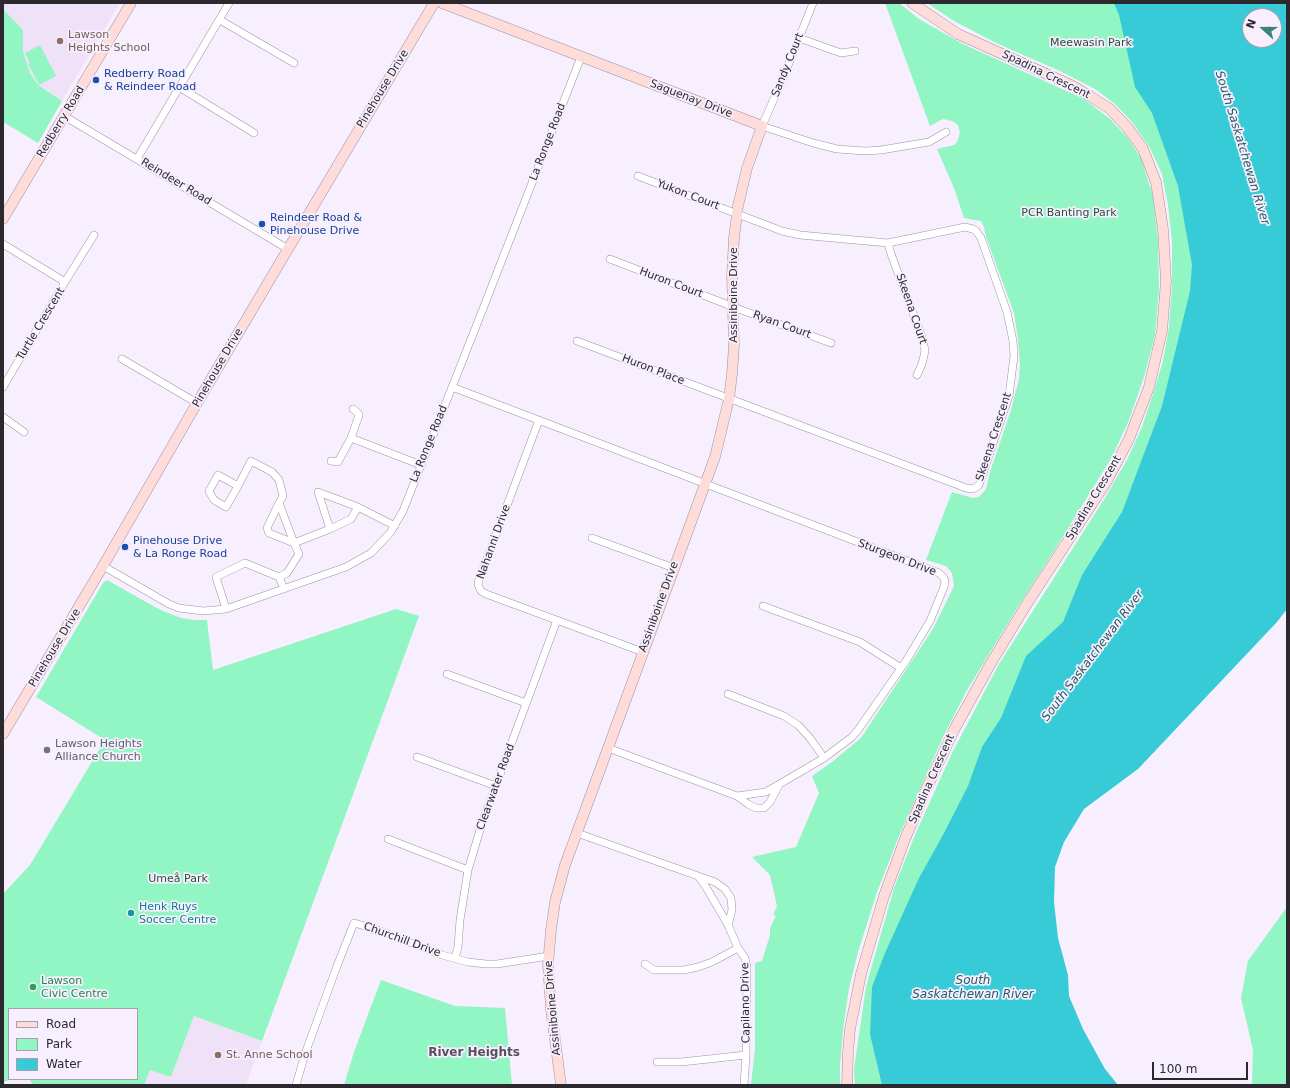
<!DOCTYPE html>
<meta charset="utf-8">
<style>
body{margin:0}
#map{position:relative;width:1290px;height:1088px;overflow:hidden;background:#f7effe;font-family:"DejaVu Sans",sans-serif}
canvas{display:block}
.frame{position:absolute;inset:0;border:4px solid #2c292e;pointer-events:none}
.legend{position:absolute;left:8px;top:1008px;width:130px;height:72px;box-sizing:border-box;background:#f7effe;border:1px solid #a6a0ab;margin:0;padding:5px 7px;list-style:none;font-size:12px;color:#2c292e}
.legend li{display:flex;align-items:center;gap:8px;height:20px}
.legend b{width:20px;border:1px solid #a6a0ab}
.north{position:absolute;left:1242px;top:8px;width:40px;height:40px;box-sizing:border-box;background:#f7effe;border:1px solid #a6a0ab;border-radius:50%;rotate:291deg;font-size:11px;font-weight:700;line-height:16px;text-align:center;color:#2c292e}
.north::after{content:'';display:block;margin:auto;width:14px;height:18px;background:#3d837a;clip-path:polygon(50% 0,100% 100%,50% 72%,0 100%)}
.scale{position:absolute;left:1152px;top:1062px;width:96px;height:18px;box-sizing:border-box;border:2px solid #2c292e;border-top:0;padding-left:5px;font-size:12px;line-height:14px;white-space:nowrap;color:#2c292e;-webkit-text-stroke:3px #f7effe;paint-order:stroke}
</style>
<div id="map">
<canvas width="1290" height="1088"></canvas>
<div class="frame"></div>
<ul class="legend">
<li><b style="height:5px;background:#fedcda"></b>Road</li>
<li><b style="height:11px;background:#92f5c4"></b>Park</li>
<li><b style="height:11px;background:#37cbd8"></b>Water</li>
</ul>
<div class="north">N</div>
<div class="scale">100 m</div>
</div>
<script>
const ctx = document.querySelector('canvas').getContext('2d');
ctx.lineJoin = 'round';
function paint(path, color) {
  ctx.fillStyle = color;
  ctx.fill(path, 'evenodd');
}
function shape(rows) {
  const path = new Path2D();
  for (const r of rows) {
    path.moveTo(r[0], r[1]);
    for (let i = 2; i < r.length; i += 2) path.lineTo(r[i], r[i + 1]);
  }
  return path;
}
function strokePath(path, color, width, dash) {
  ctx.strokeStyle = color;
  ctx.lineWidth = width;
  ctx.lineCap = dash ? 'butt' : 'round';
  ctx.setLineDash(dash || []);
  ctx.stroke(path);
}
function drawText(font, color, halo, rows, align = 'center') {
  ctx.font = font + ' "DejaVu Sans",sans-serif';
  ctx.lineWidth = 3.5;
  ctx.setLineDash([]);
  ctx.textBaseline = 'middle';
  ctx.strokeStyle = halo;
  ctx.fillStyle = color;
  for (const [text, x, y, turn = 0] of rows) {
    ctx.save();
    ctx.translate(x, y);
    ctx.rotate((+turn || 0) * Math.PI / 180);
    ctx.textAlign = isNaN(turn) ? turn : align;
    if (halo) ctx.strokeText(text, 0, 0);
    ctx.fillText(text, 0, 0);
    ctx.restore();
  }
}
paint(shape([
 [4,3,120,3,62,101,38,85,30,73,23,52,23,30,3,9],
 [194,1016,262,1041,246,1085,144,1085,150,1070,171,1077]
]), '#efe2f8');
paint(shape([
 [885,3,899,3,919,19,963,44,1084,99,1110,119,1127,137,1141,158,1153,196,1158,242,1159,289,1155,335,1144,377,1129,420,1112,457,1059,543,1017,608,966,692,943,737,899,836,877,892,858,952,849,988,843,1030,840,1065,840,1085,751,1085,755,1048,755,963,762,961,770,935,770,928,776,916,773,915,777,906,770,875,752,857,796,847,819,793,812,776,832,762,861,738,933,629,954,586,952,573,946,566,926,560,952,492,973,498,979,497,986,489,990,472,1011,410,1019,379,1020,364,1018,339,1014,313,986,237,984,227,981,221,964,218,954,188,937,149,954,145,957,142,960,133,958,125,952,121,943,119,930,126],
 [927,3,1119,3,1179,167,1199,270,1156,430,891,1085,855,1085,854,1069,866,987,894,888,915,835,952,753,999,664,1105,498,1128,458,1142,427,1154,391,1163,361,1169,327,1172,286,1172,241,1168,205,1162,174,1150,148,1132,122,1115,104,1095,89,1060,71,996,43,954,21],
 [3,9,23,30,23,52,30,73,38,85,62,101,38,143,3,122],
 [40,45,56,76,39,85,28,64,30,63,25,53],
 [107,580,155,607,163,611,181,618,193,620,207,620,213,670,396,609,419,616,262,1041,194,1016,171,1077,150,1070,144,1085,33,1085,29,1079,137,1079,137,1009,9,1009,9,1079,12,1079,3,1082,3,894,30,865,105,740,36,697,103,583],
 [1287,907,1287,1085,1252,1085,1253,1050,1241,998,1248,961],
 [381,980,455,1006,505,1008,512,1085,344,1085,354,1052]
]), '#92f5c4');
paint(shape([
 [1114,3,1285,3,1287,6,1287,609,1277,622,1138,769,1084,809,1064,842,1055,867,1054,902,1058,938,1068,975,1069,996,1083,1029,1105,1069,1118,1085,882,1085,870,1034,872,987,885,953,919,878,944,833,968,786,982,747,1001,718,1026,656,1063,622,1082,575,1122,512,1162,406,1190,291,1192,265,1178,186,1152,113,1135,87,1119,15],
 [1250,16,1274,16,1274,40,1250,40]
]), '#37cbd8');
const street = shape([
 [813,3,781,83,762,126,813,143,837,149,865,151,881,150,929,142,946,132],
 [220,20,294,63],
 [799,38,841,53,855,51],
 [179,87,254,133],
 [64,116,288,249],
 [137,159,229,3],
 [888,243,891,254,923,340,925,351,922,364,917,375],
 [3,244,65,282,3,387],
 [610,259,744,311,831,343],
 [65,282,94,235],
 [577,341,966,488,973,489,979,485,1009,396,1014,356,1013,341,1007,312,981,238,976,231,973,229,965,227,888,243,800,235,782,231,638,176],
 [122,359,197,403],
 [452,387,939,573,944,578,945,582,944,587,930,621,906,661,858,730,852,737,824,758,766,792,737,796,608,748],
 [3,417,24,432],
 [539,420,484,567,479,578,478,585,481,591,486,594,643,652],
 [351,438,421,465],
 [331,461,338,462,351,438,359,415,358,413,353,409],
 [238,486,218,475,209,491,214,500,226,507,238,486,251,461,272,472,279,480,283,496,279,503],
 [358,507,395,526],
 [592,538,674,568],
 [103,566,169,604,179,608,203,611,226,609,346,567,371,553,390,533,403,511,479,319,581,57],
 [279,577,287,573,299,554,294,543,269,533,267,528,279,503,294,543,330,529,351,519,358,507,318,492,330,529],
 [763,606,860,642,901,668],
 [226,609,216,577,245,563,279,577,284,589],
 [447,674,526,703],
 [728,694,784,716,798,725,810,738,824,758],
 [417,757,496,786],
 [737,796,748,804,756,808,764,808,770,802,779,785],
 [577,833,698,876,706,887,728,925,738,948,745,958,747,967,746,1055,744,1085],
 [388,839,468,870],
 [698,876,715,882,725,889,731,898,732,910,728,925],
 [455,958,458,947,460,920,468,870,482,823,557,620],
 [645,964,654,970,684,970,698,967,712,962,738,948],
 [657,1062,681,1062,746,1055],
 [296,1085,305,1054,337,966,354,923,375,929,442,955,468,962,486,964,497,964,549,956]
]);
const secondary = shape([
 [442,3,762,126,747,168,738,206,734,238,732,276,734,345,732,374,729,399,715,457,565,865,555,902,551,930,548,965,551,1009,561,1085],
 [3,219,131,3],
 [3,734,103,566,197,403,288,249,434,3],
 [847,1085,848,1052,850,1029,861,974,884,896,905,839,924,794,955,728,991,663,1028,602,1107,481,1129,439,1149,387,1162,331,1166,281,1163,229,1156,182,1143,149,1127,127,1110,109,1090,96,1071,85,958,34,912,3]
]);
strokePath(street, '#9b93a1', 8);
strokePath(secondary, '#9b93a1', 11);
strokePath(street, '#fff', 7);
strokePath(secondary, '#fedcda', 10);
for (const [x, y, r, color] of [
 [60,41,4,"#8d6e63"],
 [96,80,4,"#1a4fb4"],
 [262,224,4,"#1a4fb4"],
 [125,547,4,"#1a4fb4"],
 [47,750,4,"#6b7280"],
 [131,913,4,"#0f9aa8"],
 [33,987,4,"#2e9e5b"],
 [218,1055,4,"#8d6e63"]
]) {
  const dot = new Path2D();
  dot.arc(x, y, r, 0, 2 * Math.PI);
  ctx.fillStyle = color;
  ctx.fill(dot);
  strokePath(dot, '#f7effe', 1.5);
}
drawText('11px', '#785e54', '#f7effe', [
 ["Lawson",68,35],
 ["Heights School",68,48],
 ["St. Anne School",226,1055]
], 'left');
drawText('11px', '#24503b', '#f7effe', [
 ["Meewasin Park",1091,43],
 ["PCR Banting Park",1069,213],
 ["Umeå Park",178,879]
]);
drawText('11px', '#2c292e', '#f7effe', [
 ["Sandy Court",788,65,-68],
 ["Spadina Crescent",1046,75,26],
 ["Pinehouse Drive",383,89,-59],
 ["Saguenay Drive",691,99,21],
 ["Redberry Road",61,122,-59],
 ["La Ronge Road",548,142,-69],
 ["Reindeer Road",176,182,31],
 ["Yukon Court",688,195,21],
 ["Huron Court",671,283,21],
 ["Assiniboine Drive",734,295,-90],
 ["Skeena Court",911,309,71],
 ["Turtle Crescent",41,324,-59],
 ["Ryan Court",782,325,20],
 ["Pinehouse Drive",218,368,-60],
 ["Huron Place",653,370,21],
 ["Skeena Crescent",994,437,-72],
 ["La Ronge Road",429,444,-68],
 ["Spadina Crescent",1094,498,-59],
 ["Nahanni Drive",494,542,-70],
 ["Sturgeon Drive",897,558,21],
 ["Assiniboine Drive",659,607,-70],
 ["Pinehouse Drive",55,648,-59],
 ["Spadina Crescent",932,779,-66],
 ["Clearwater Road",496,787,-70],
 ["Churchill Drive",402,940,20],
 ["Capilano Drive",746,1003,-91],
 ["Assiniboine Drive",553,1008,-95]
]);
drawText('11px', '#164399', '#f7effe', [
 ["Redberry Road",104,74],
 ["& Reindeer Road",104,87],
 ["Reindeer Road &",270,218],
 ["Pinehouse Drive",270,231],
 ["Pinehouse Drive",133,541],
 ["& La Ronge Road",133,554]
], 'left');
drawText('11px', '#5b616d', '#f7effe', [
 ["Lawson Heights",55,744],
 ["Alliance Church",55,757]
], 'left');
drawText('11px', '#0d838f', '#f7effe', [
 ["Henk Ruys",139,907],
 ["Soccer Centre",139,920]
], 'left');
drawText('11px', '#27864d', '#f7effe', [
 ["Lawson",41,981],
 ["Civic Centre",41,994]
], 'left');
drawText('italic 12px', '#235d62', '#f7effe', [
 ["South Saskatchewan River",1242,148,73],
 ["South Saskatchewan River",1093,656,-53],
 ["South",973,981],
 ["Saskatchewan River",973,995]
]);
drawText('bold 12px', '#564f5c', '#f7effe', [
 ["River Heights",474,1053]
]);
</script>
